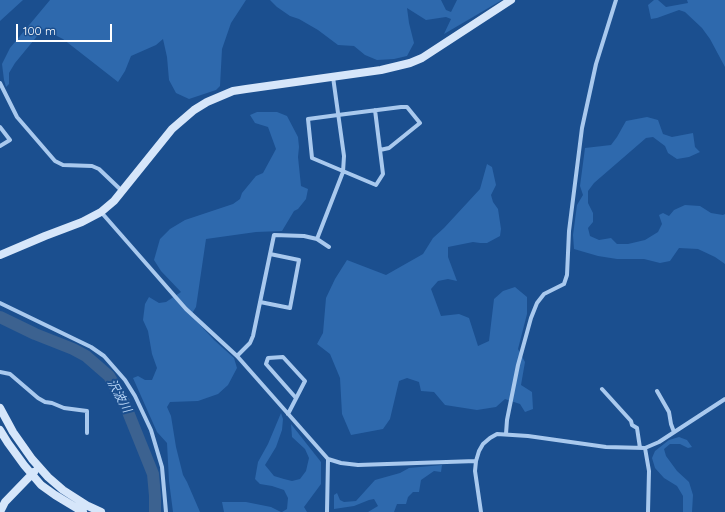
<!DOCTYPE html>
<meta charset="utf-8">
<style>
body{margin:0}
#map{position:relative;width:725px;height:512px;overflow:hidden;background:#1b4f8f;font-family:Quicksand,sans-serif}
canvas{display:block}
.scale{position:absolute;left:16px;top:24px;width:96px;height:18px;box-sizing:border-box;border:2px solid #fff;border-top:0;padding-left:5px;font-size:12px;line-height:14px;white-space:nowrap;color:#fff;-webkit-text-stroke:3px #1b4f8f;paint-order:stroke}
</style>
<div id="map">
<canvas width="725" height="512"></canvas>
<div class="scale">100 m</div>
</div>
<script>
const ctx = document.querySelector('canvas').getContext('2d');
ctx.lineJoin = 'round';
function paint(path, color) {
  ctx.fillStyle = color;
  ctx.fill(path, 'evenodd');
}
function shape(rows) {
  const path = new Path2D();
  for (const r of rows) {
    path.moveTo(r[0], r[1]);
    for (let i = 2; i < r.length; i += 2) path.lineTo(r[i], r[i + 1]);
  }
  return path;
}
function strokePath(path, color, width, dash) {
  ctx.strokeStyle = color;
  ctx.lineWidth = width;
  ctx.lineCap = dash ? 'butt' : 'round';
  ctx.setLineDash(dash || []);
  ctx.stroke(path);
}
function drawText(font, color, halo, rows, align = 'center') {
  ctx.font = font + ' Quicksand,"Noto Sans JP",sans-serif';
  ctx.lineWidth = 4;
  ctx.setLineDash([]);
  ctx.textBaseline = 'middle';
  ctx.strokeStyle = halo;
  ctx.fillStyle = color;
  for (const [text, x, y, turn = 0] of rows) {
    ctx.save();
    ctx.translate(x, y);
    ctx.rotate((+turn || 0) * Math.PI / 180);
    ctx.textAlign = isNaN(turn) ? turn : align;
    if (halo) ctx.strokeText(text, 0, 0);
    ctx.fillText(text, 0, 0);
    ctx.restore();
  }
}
paint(shape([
 [0,0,23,0,0,21],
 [50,0,246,0,231,23,222,49,220,86,216,90,189,99,176,93,169,80,167,57,163,39,156,45,131,56,125,71,118,82,63,39,43,29,15,63,9,73,9,84,6,87,4,80,2,64,10,48],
 [270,0,441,0,446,10,451,12,457,0,502,0,444,34,451,19,446,17,426,20,407,8,409,23,414,43,407,56,394,59,377,60,365,55,354,46,338,45,318,30,299,19,290,16,277,7],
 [654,0,658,0,666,7,688,3,687,0,725,0,725,67,710,39,702,28,685,12,679,10,657,18,651,19,648,5],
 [257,112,277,112,287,116,298,137,299,147,298,157,301,186,308,189,306,199,298,209,294,211,282,231,256,232,206,239,196,307,191,315,214,340,234,358,237,368,228,385,218,394,198,401,170,402,167,407,171,416,176,447,183,475,187,482,200,512,173,512,169,481,167,443,157,432,133,378,138,376,145,380,152,380,157,368,152,354,148,331,143,320,145,304,149,297,159,303,166,302,181,292,161,271,154,260,160,239,170,229,185,220,233,204,240,199,242,193,256,176,263,173,276,149,268,127,255,123,250,115],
 [647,117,658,120,663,134,672,137,693,133,695,147,700,152,689,157,677,159,668,153,665,146,653,137,646,138,594,183,588,191,588,203,593,213,593,222,588,228,590,236,599,240,611,238,617,244,628,244,645,240,658,232,662,224,659,215,663,213,669,216,674,210,685,205,700,206,711,213,723,215,725,214,725,264,715,257,698,249,679,248,670,261,660,263,644,259,617,259,598,256,574,249,573,235,577,205,583,195,580,186,585,148,611,145,617,137,626,121],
 [487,164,492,167,496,185,491,195,493,202,498,209,501,229,500,236,487,243,480,243,473,242,448,247,448,257,457,281,448,279,438,281,431,289,441,316,459,314,469,318,478,346,489,341,494,299,503,291,515,287,527,297,527,314,518,349,525,362,521,385,532,392,533,409,525,412,520,404,505,399,496,407,477,410,445,405,434,392,421,391,419,382,407,378,399,381,390,419,383,429,351,435,342,414,340,378,330,354,317,344,323,333,326,298,335,279,347,260,386,275,423,254,433,238,444,228,480,189],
 [281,413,283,419,282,430,276,447,265,465,274,476,284,479,292,481,300,479,306,471,309,458,305,449,292,437,291,424,321,462,321,484,304,507,307,512,282,512,287,509,288,498,284,490,272,486,260,484,255,479,258,462,268,444],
 [679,437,687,440,692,447,688,448,680,444,670,444,664,449,666,456,677,471,689,482,693,495,692,512,683,512,683,496,677,486,664,478,655,468,652,458,655,451,669,440],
 [442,465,441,472,434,471,421,480,419,492,413,492,408,497,406,504,397,504,394,512,368,512,378,506,374,499,369,500,354,506,334,509,334,495,337,493,340,500,344,502,356,501,375,480,400,473,409,468],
 [222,502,246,502,271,507,281,512,224,512]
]), '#2e69ad');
strokePath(shape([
 [0,317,35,334,73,349,86,356,109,376,124,402,153,474,155,496,155,512]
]), '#3c6290', 12);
strokePath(shape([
 [0,83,17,117,55,161,63,165,92,166,99,169,122,191],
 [375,110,383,174,376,185,312,158,308,119,338,115,401,107,407,107,420,123,389,148,380,150],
 [0,127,10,140,0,146],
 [101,212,186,309,237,356,328,459,341,463,358,465,476,461],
 [317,239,343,172,344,156,333,77],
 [260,302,290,308,299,260,270,254],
 [0,303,91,347,104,356,125,380,135,396,151,430,162,467,166,512],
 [237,356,250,343,253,336,274,235,304,236,317,239,329,247],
 [0,372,10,374,38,398,45,402,52,403,64,408,87,411,87,433],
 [602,389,631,421,632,425,637,428,640,448],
 [657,391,669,412,671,424,674,432],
 [288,414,305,381,283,357,268,358,266,364,296,398],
 [506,434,507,420,518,365,531,318,537,303,544,294,564,284,567,275,569,231,582,128,596,64,616,0],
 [645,448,649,471,648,512],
 [327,512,328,459],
 [481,512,475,471,476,461,479,451,483,444,490,438,497,434,528,436,606,447,645,448,659,442,725,399]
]), '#a9c9ee', 4);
strokePath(shape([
 [0,255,45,236,82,222,101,212,114,201,172,129,194,110,207,102,233,91,246,89,381,70,410,63,422,58,511,0],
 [0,408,13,432,32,459,48,477,63,490,88,506,101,512],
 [0,430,8,443,24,465,41,485,55,495,83,512],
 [0,512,5,502,34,472]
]), '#d6e6fa', 8);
drawText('italic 12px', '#b5d3f5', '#1b4f8f', [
 ["沢波川",119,396,61]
]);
</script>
